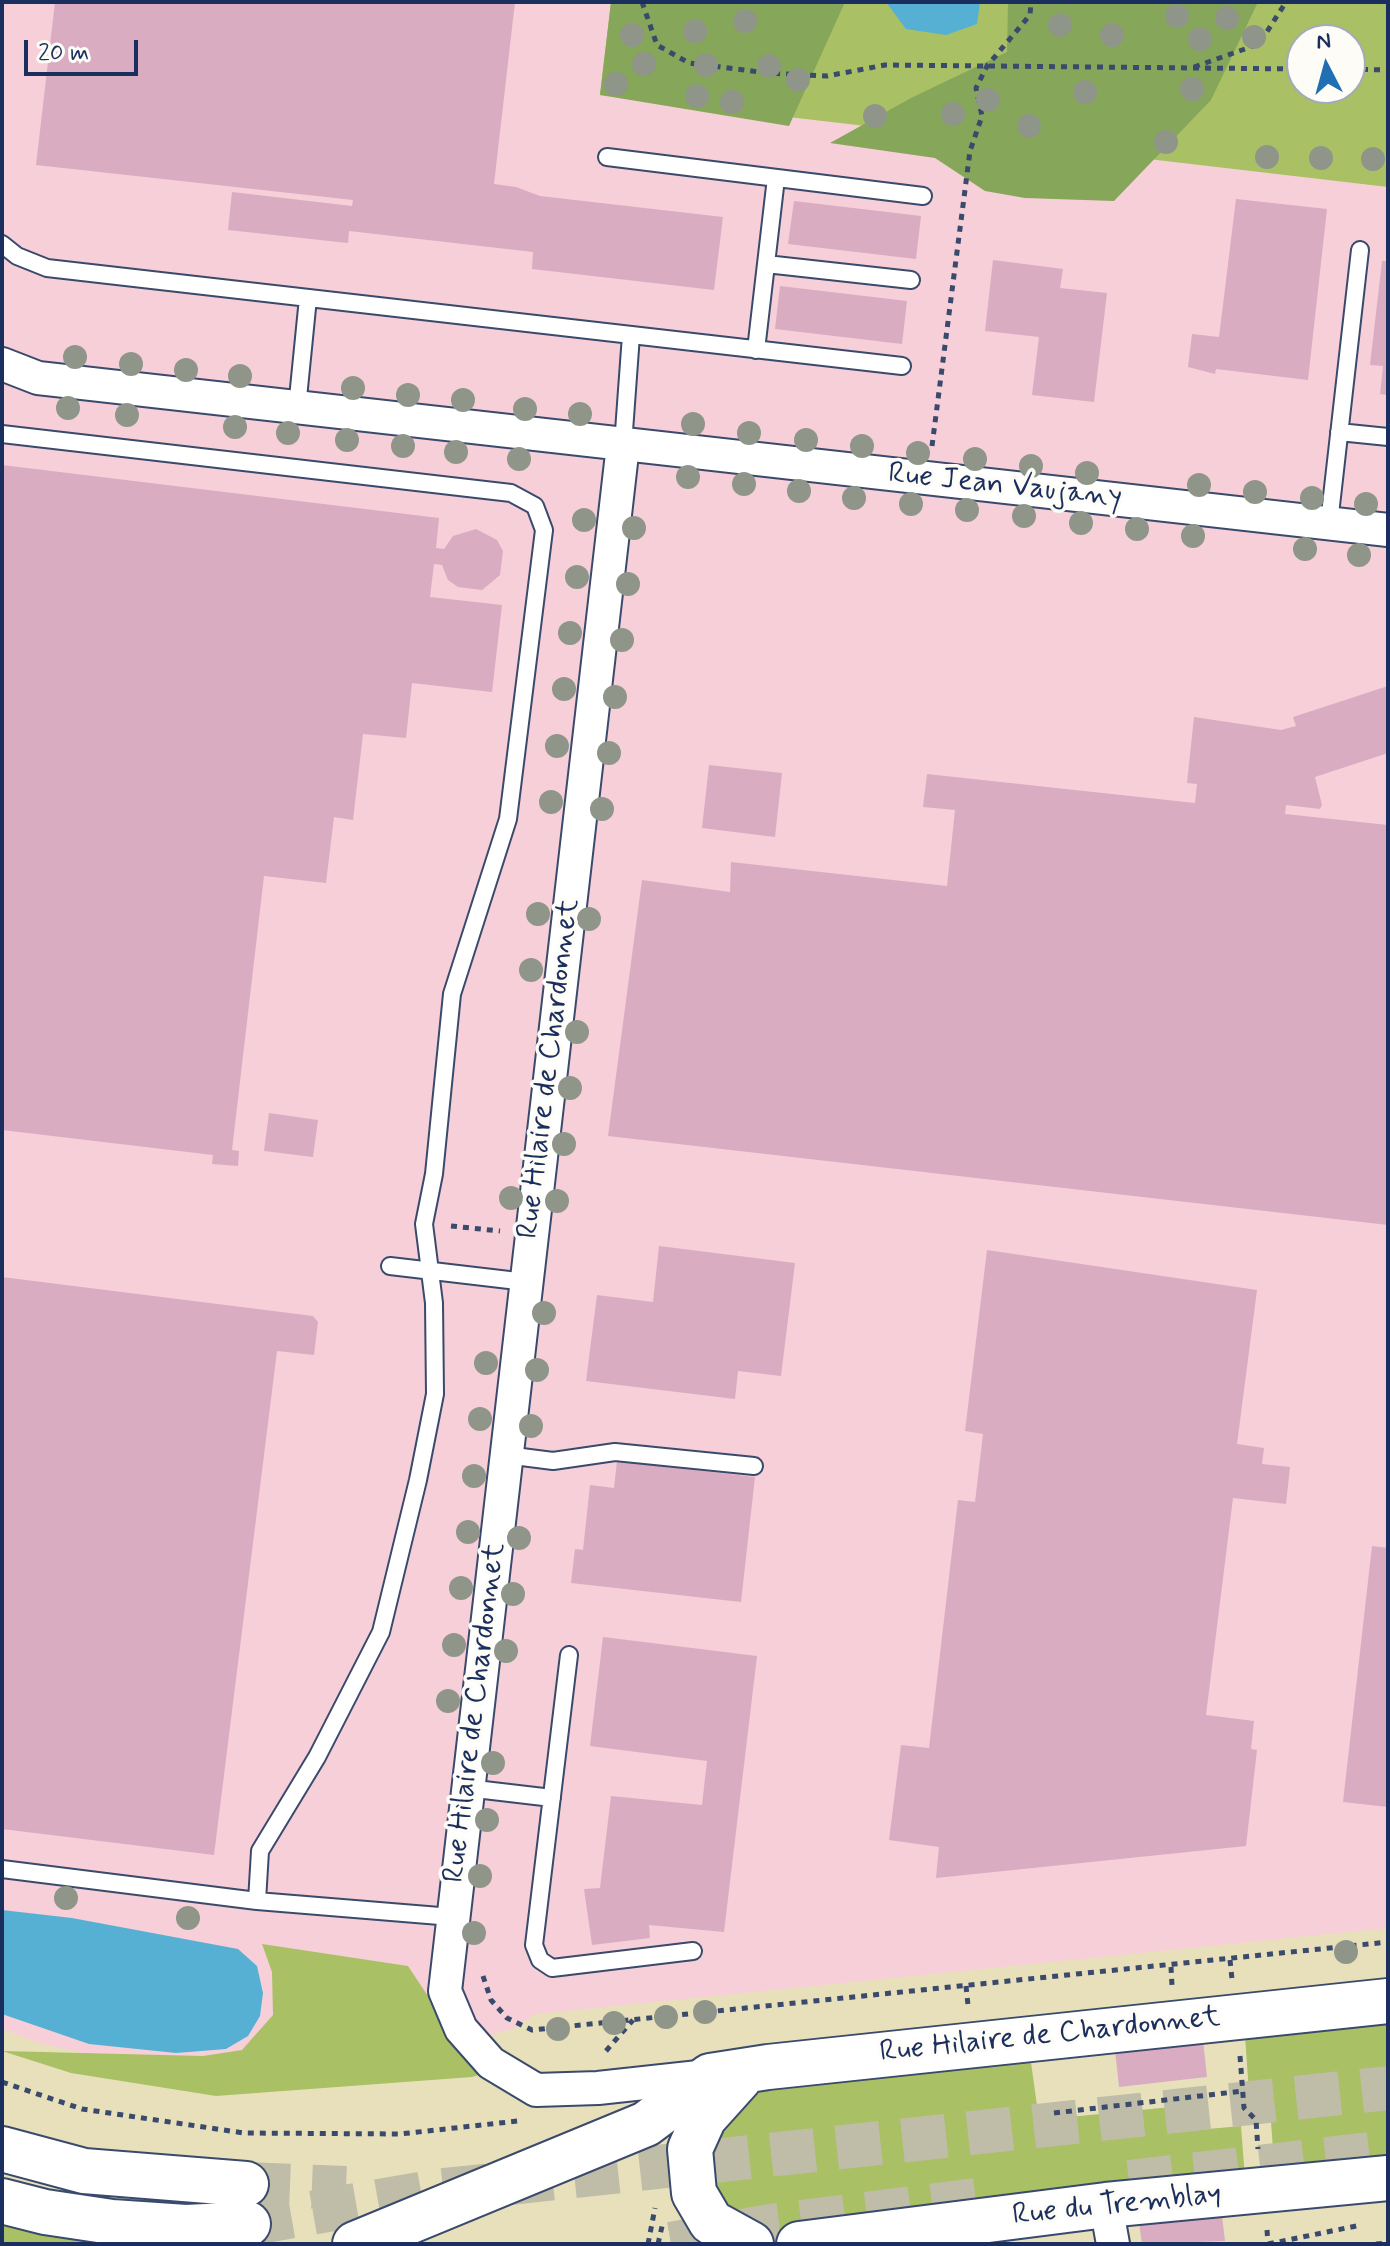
<!DOCTYPE html>
<style>
body{margin:0}
#map{position:relative;width:1390px;height:2246px;overflow:hidden;background:#e8e0bb;font-family:Mynerve,sans-serif}
canvas{display:block}
.frame{position:absolute;inset:0;border:4px solid #1b2f5e;pointer-events:none}
.north{position:absolute;left:1286px;top:24px;width:80px;height:80px;box-sizing:border-box;background:#fdfcf7;border:2px solid #a3aaba;border-radius:50%;rotate:354deg;font-size:22px;font-weight:700;line-height:32px;text-align:center;color:#1b2f5e}
.north::after{content:'';display:block;margin:auto;width:28px;height:36px;background:#1f6fb2;clip-path:polygon(50% 0,100% 100%,50% 72%,0 100%)}
.scale{position:absolute;left:24px;top:40px;width:114px;height:36px;box-sizing:border-box;border:4px solid #1b2f5e;border-top:0;padding-left:10px;font-size:24px;line-height:28px;white-space:nowrap;color:#1b2f5e;-webkit-text-stroke:6px #fdfcf7;paint-order:stroke}
</style>
<div id="map">
<canvas width="1390" height="2246"></canvas>
<div class="frame"></div>
<div class="north">N</div>
<div class="scale">20 m</div>
</div>
<script>
const ctx = document.querySelector('canvas').getContext('2d');
ctx.lineJoin = 'round';
function paint(path, color) {
  ctx.fillStyle = color;
  ctx.fill(path, 'evenodd');
}
function shape(rows) {
  const path = new Path2D();
  for (const r of rows) {
    path.moveTo(r[0], r[1]);
    for (let i = 2; i < r.length; i += 2) path.lineTo(r[i], r[i + 1]);
  }
  return path;
}
function strokePath(path, color, width, dash) {
  ctx.strokeStyle = color;
  ctx.lineWidth = width;
  ctx.lineCap = dash ? 'butt' : 'round';
  ctx.setLineDash(dash || []);
  ctx.stroke(path);
}
function drawText(font, color, halo, rows, align = 'center') {
  ctx.font = font + ' Mynerve,sans-serif';
  ctx.lineWidth = 7;
  ctx.setLineDash([]);
  ctx.textBaseline = 'middle';
  ctx.strokeStyle = halo;
  ctx.fillStyle = color;
  for (const [text, x, y, turn = 0] of rows) {
    ctx.save();
    ctx.translate(x, y);
    ctx.rotate((+turn || 0) * Math.PI / 180);
    ctx.textAlign = isNaN(turn) ? turn : align;
    if (halo) ctx.strokeText(text, 0, 0);
    ctx.fillText(text, 0, 0);
    ctx.restore();
  }
}
paint(shape([
 [2,2,611,2,600,95,1388,187,1388,1928,536,2014,513,2029,399,2059,115,2060,42,2044,2,2029]
]), '#f6cfd8');
paint(shape([
 [611,2,1388,2,1388,187,600,95],
 [1302,40,1350,40,1350,88,1302,88],
 [262,1944,408,1966,459,2043,488,2072,472,2077,216,2096,71,2073,2,2051,203,2056,242,2050,273,2015,272,1972],
 [1388,2022,1388,2161,1275,2177,1269,2094,1249,2093,1245,2036],
 [1029,2048,1039,2120,1181,2106,1186,2131,1241,2126,1245,2178,762,2241,704,2189,713,2121,757,2075],
 [2,2217,222,2244,2,2244]
]), '#a9c065');
paint(shape([
 [611,2,845,2,789,126,600,95],
 [1008,2,1258,2,1211,100,1114,201,1025,198,985,191,935,158,830,143,911,98,1007,52]
]), '#86a65a');
paint(shape([
 [886,2,980,2,977,24,946,35,906,29],
 [2,1910,72,1918,238,1949,257,1966,263,1993,260,2016,248,2036,226,2049,176,2053,89,2044,2,2014]
]), '#55b0d3');
paint(shape([
 [55,2,515,2,494,184,516,187,540,196,723,217,714,290,532,269,533,252,349,231,348,243,228,230,232,192,352,206,353,200,36,165],
 [1236,199,1327,209,1308,380,1216,369,1215,374,1188,367,1192,334,1219,337],
 [794,201,921,216,916,259,788,244],
 [993,260,1063,269,1060,288,1107,293,1094,402,1032,395,1039,337,985,331],
 [1382,261,1388,261,1388,395,1380,394,1383,366,1370,365],
 [780,286,907,301,902,344,775,329],
 [2,465,439,518,436,548,444,549,453,536,476,529,497,540,503,551,500,575,482,590,458,587,448,580,442,565,434,564,430,597,502,605,492,692,412,683,406,738,363,734,353,820,334,817,326,883,264,876,232,1150,239,1151,238,1166,212,1164,213,1155,2,1130],
 [1388,686,1388,753,1315,777,1322,805,1320,809,1286,805,1285,814,1388,825,1388,1225,608,1136,642,880,730,892,731,862,947,886,955,810,923,807,927,774,1195,803,1197,784,1187,783,1194,717,1281,730,1296,726,1293,717],
 [709,765,782,773,775,837,702,828],
 [269,1113,318,1120,313,1157,264,1151],
 [659,1246,795,1263,781,1376,738,1371,735,1399,586,1381,597,1295,653,1302],
 [987,1250,1257,1290,1237,1444,1264,1448,1262,1464,1290,1467,1286,1504,1233,1498,1206,1715,1254,1721,1251,1749,1257,1750,1246,1846,936,1878,939,1847,889,1840,901,1745,929,1748,958,1500,975,1502,983,1434,965,1431],
 [2,1277,313,1316,318,1322,314,1355,277,1351,214,1855,2,1829],
 [617,1461,755,1477,741,1602,571,1583,575,1549,583,1550,590,1485,614,1488],
 [1372,1546,1388,1548,1388,1807,1343,1802],
 [603,1637,757,1656,724,1932,649,1925,650,1938,592,1945,584,1889,600,1888,611,1796,702,1805,707,1761,590,1746],
 [1203,2040,1207,2077,1119,2087,1115,2050],
 [1221,2207,1225,2241,1142,2244,1138,2216]
]), '#daacc2');
strokePath(shape([
 [1129,2182,1388,2152],
 [246,2184,346,2188],
 [248,2224,436,2191,1388,2088],
 [671,2244,770,2226,993,2198]
]), '#bfbda8', 44, [44, 22]);
const lane = shape([
 [607,157,923,196],
 [2,244,17,256,47,268,902,366],
 [766,264,911,280],
 [756,350,776,178],
 [297,408,308,298],
 [1339,432,1388,437],
 [2,434,511,493,535,506,544,530,508,819,452,994,434,1174,424,1224,434,1303,435,1394,418,1480,381,1632,317,1757,260,1851,257,1901],
 [623,445,631,335],
 [1329,523,1360,250],
 [390,1266,526,1282],
 [506,1455,553,1461,615,1452,754,1466],
 [569,1655,534,1945,540,1960,552,1968,693,1951],
 [467,1788,552,1798],
 [2,1869,257,1901,452,1917]
]);
const street = shape([
 [2,364,38,378,1388,530],
 [623,445,445,1991,461,2029,491,2063,536,2090,598,2088,708,2076],
 [1106,2205,1113,2244]
]);
const secondary = shape([
 [740,2078,704,2118,690,2149,694,2193,711,2222,751,2244],
 [355,2244,646,2124,710,2076,768,2067,1388,2001],
 [799,2244,1106,2205,1388,2178]
]);
const highway = shape([
 [2,2149,84,2171,246,2184],
 [2,2201,45,2212,112,2222,186,2227,248,2224]
]);
strokePath(lane, '#3a4a6c', 20);
strokePath(street, '#3a4a6c', 36);
strokePath(secondary, '#3a4a6c', 48);
strokePath(highway, '#3a4a6c', 48);
strokePath(shape([
 [642,2,657,45,689,63,767,73,827,76,885,65,1302,69],
 [1194,67,1259,44,1286,2],
 [1350,69,1388,70],
 [932,446,970,151,982,116,976,88,987,66,1030,15,1031,2],
 [451,1226,500,1231],
 [1230,1960,1232,1979],
 [1171,1967,1172,1986],
 [483,1976,491,2000,507,2018,532,2030,1388,1942],
 [966,1986,968,2005],
 [606,2051,633,2020],
 [1240,2056,1244,2108,1256,2120,1258,2149],
 [2,2082,82,2109,244,2133,400,2134,518,2121],
 [1054,2113,1243,2091],
 [1267,2230,1268,2244],
 [648,2244,655,2208],
 [658,2244,663,2222],
 [1268,2244,1361,2225],
 [1376,2244,1388,2243]
]), '#3a4a6c', 5, [6, 6]);
strokePath(lane, '#fff', 16);
strokePath(street, '#fff', 32);
strokePath(secondary, '#fff', 44);
strokePath(highway, '#fff', 44);
ctx.fillStyle = '#8f9689';
for (const [x, y] of [
 [1177,16],
 [1227,18],
 [745,21],
 [1060,25],
 [695,31],
 [632,35],
 [1112,35],
 [1254,37],
 [1200,39],
 [644,64],
 [706,65],
 [769,66],
 [798,80],
 [616,84],
 [1192,89],
 [1085,92],
 [697,96],
 [988,100],
 [732,102],
 [953,114],
 [875,116],
 [1029,126],
 [1166,142],
 [1267,157],
 [1321,158],
 [1373,159],
 [75,357],
 [131,364],
 [186,370],
 [240,376],
 [353,388],
 [408,395],
 [463,400],
 [68,408],
 [525,409],
 [580,414],
 [127,415],
 [693,424],
 [235,427],
 [288,433],
 [749,433],
 [347,440],
 [806,440],
 [403,446],
 [862,446],
 [456,452],
 [918,453],
 [519,459],
 [975,459],
 [1031,466],
 [1087,473],
 [688,477],
 [744,484],
 [1199,485],
 [799,491],
 [1255,492],
 [854,498],
 [1312,498],
 [911,504],
 [1366,504],
 [967,510],
 [1024,516],
 [584,520],
 [1081,523],
 [634,528],
 [1137,529],
 [1193,536],
 [1305,549],
 [1359,555],
 [577,577],
 [628,584],
 [570,633],
 [622,640],
 [564,689],
 [615,697],
 [557,746],
 [609,753],
 [551,802],
 [602,809],
 [538,914],
 [589,919],
 [531,970],
 [577,1032],
 [570,1088],
 [564,1144],
 [511,1198],
 [557,1201],
 [544,1313],
 [486,1363],
 [537,1370],
 [480,1419],
 [531,1426],
 [474,1476],
 [468,1532],
 [519,1538],
 [461,1588],
 [513,1594],
 [454,1645],
 [506,1651],
 [448,1701],
 [493,1763],
 [487,1820],
 [480,1876],
 [66,1898],
 [188,1918],
 [474,1933],
 [1346,1952],
 [705,2012],
 [666,2017],
 [614,2023],
 [558,2029]
]) {
  ctx.beginPath();
  ctx.arc(x, y, 12, 0, 2 * Math.PI);
  ctx.fill();
}
drawText('30px', '#1b2f5e', '#fdfcf7', [
 ["Rue Jean Vaujany",1005,487,6],
 ["Rue Hilaire de Chardonnet",550,1069,-83],
 ["Rue Hilaire de Chardonnet",476,1713,-83],
 ["Rue Hilaire de Chardonnet",1050,2036,-6],
 ["Rue du Tremblay",1117,2206,-6]
]);
</script>
